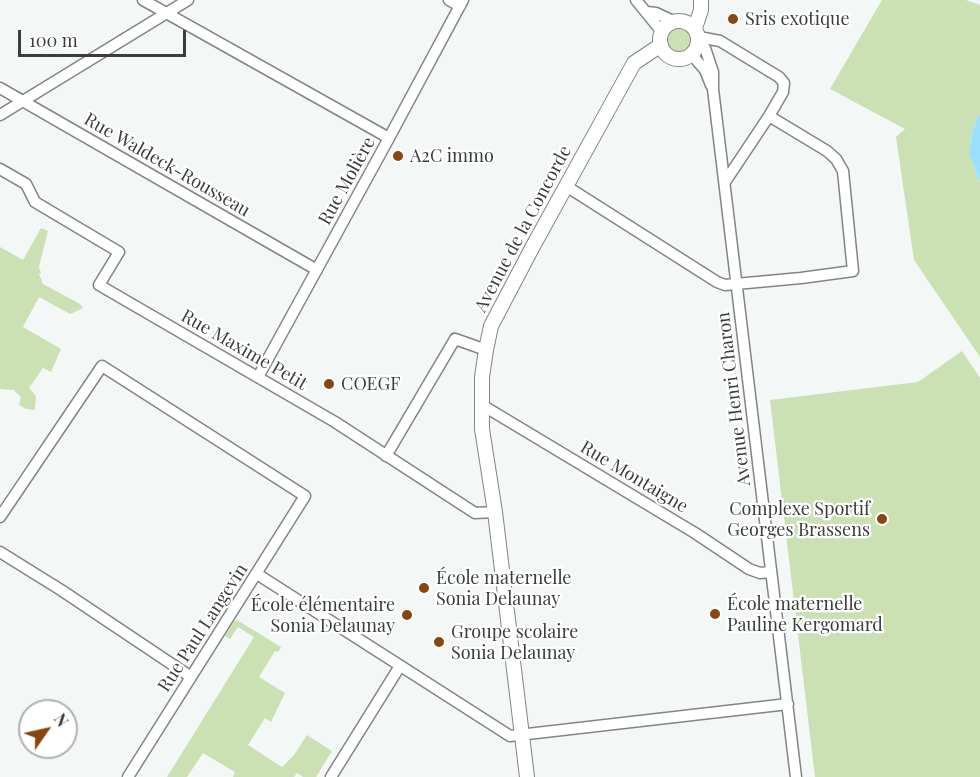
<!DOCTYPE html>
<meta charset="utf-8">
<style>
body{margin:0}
#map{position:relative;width:980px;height:777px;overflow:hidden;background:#f3f7f6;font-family:"Playfair Display",serif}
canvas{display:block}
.north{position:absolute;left:18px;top:699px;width:60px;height:60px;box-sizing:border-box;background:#fff;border:2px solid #b1b1b1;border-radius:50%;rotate:56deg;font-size:16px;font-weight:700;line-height:24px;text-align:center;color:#3b3c3c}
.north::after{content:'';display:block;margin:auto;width:21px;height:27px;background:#884711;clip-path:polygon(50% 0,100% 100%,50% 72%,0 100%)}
.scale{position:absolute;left:18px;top:30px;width:168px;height:27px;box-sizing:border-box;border:3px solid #3b3c3c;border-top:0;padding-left:8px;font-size:18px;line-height:21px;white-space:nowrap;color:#3b3c3c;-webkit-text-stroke:4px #fff;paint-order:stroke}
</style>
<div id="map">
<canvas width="980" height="777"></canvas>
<div class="north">N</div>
<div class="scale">100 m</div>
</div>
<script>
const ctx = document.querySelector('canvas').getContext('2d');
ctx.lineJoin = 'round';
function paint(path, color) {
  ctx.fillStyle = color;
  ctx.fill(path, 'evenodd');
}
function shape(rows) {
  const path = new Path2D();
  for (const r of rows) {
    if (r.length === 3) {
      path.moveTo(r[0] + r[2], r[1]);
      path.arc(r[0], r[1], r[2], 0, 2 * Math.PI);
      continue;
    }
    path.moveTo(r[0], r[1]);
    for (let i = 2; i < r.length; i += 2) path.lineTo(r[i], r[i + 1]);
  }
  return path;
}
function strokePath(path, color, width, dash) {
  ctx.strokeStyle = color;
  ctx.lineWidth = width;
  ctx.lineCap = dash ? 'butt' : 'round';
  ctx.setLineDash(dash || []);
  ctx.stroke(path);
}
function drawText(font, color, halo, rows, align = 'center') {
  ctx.font = font + ' "Playfair Display",serif';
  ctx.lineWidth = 4.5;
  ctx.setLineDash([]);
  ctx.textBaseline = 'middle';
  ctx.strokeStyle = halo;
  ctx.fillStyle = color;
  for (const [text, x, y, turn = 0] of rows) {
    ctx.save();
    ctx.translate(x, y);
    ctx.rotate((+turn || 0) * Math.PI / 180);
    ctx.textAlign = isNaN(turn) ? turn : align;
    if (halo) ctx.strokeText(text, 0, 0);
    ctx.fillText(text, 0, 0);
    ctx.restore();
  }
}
paint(shape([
 [882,0,966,0,980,5,980,112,972,132,969,153,980,182,980,357,914,260,896,137,905,129,830,89],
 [679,40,11],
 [41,228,48,231,39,267,41,273,39,274,43,284,80,304,83,308,70,314,39,297,23,327,61,349,51,372,43,368,29,388,36,396,35,410,26,409,19,405,21,397,14,390,0,389,0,247,23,260],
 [962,351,980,378,980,777,815,777,770,400,918,382],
 [237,620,281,647,278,652,275,651,259,677,285,693,271,722,265,718,248,745,282,767,294,755,307,735,332,751,316,777,303,777,297,773,294,777,233,777,235,772,203,753,187,777,167,777,254,637,238,627,230,639,225,636,234,621]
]), '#cbe0b3');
paint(shape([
 [980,112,980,182,969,153,972,132]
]), '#9ae1ff');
const minor = shape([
 [143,0,389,138],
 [449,0,460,6],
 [636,0,662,32],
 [647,12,656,13,673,21],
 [699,37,720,41,779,77,784,83,783,92,769,116,725,182],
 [699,42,705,48,713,72,713,89,796,777],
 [692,55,705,70,711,85],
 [0,88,317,270],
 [0,115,188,0],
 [0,169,26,184,35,202,119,252,99,285,335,422,475,513,495,512],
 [566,186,717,282,725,285,801,278,853,271,843,171,836,159,827,151,769,116],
 [258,377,389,138,463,0],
 [482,405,695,533,749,569,760,573,771,572],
 [386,456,455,339,486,350],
 [0,517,102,366,305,496,128,777],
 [0,552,61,590,191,677],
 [257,574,510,736,788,704],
 [331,777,400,666]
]);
const tertiary = shape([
 [679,40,19],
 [695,28,701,10,701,0],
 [527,777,495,512,482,429,482,377,486,350,491,326,532,248,634,63,661,45]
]);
strokePath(minor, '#828584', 13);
strokePath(tertiary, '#828584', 16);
strokePath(minor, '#fff', 10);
strokePath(tertiary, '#fff', 14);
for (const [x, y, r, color] of [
 [733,19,6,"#884711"],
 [398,156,6,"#884711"],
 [329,384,6,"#884711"],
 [882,519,6,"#884711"],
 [424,588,6,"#884711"],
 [715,614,6,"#884711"],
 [407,615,6,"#884711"],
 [439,642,6,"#884711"]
]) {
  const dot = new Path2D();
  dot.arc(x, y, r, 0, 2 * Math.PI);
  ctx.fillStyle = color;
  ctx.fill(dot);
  strokePath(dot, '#fff', 2);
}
drawText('18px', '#3b3c3c', '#fff', [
 ["Sris exotique",745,19],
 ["A2C immo",410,156],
 ["COEGF",341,384],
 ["Complexe Sportif",870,509,"right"],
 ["Georges Brassens",870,530,"right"],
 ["École maternelle",436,578],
 ["Sonia Delaunay",436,599],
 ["École maternelle",727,604],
 ["Pauline Kergomard",727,625],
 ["École élémentaire",395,605,"right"],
 ["Sonia Delaunay",395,626,"right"],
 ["Groupe scolaire",451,632],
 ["Sonia Delaunay",451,653]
], 'left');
drawText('18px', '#3b3c3c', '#fff', [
 ["Rue Waldeck-Rousseau",167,165,30],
 ["Rue Molière",347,181,-61],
 ["Avenue de la Concorde",523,229,-62],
 ["Rue Maxime Petit",244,350,30],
 ["Avenue Henri Charon",734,399,-97],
 ["Rue Montaigne",634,477,31],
 ["Rue Paul Langevin",203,628,-57]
]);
</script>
